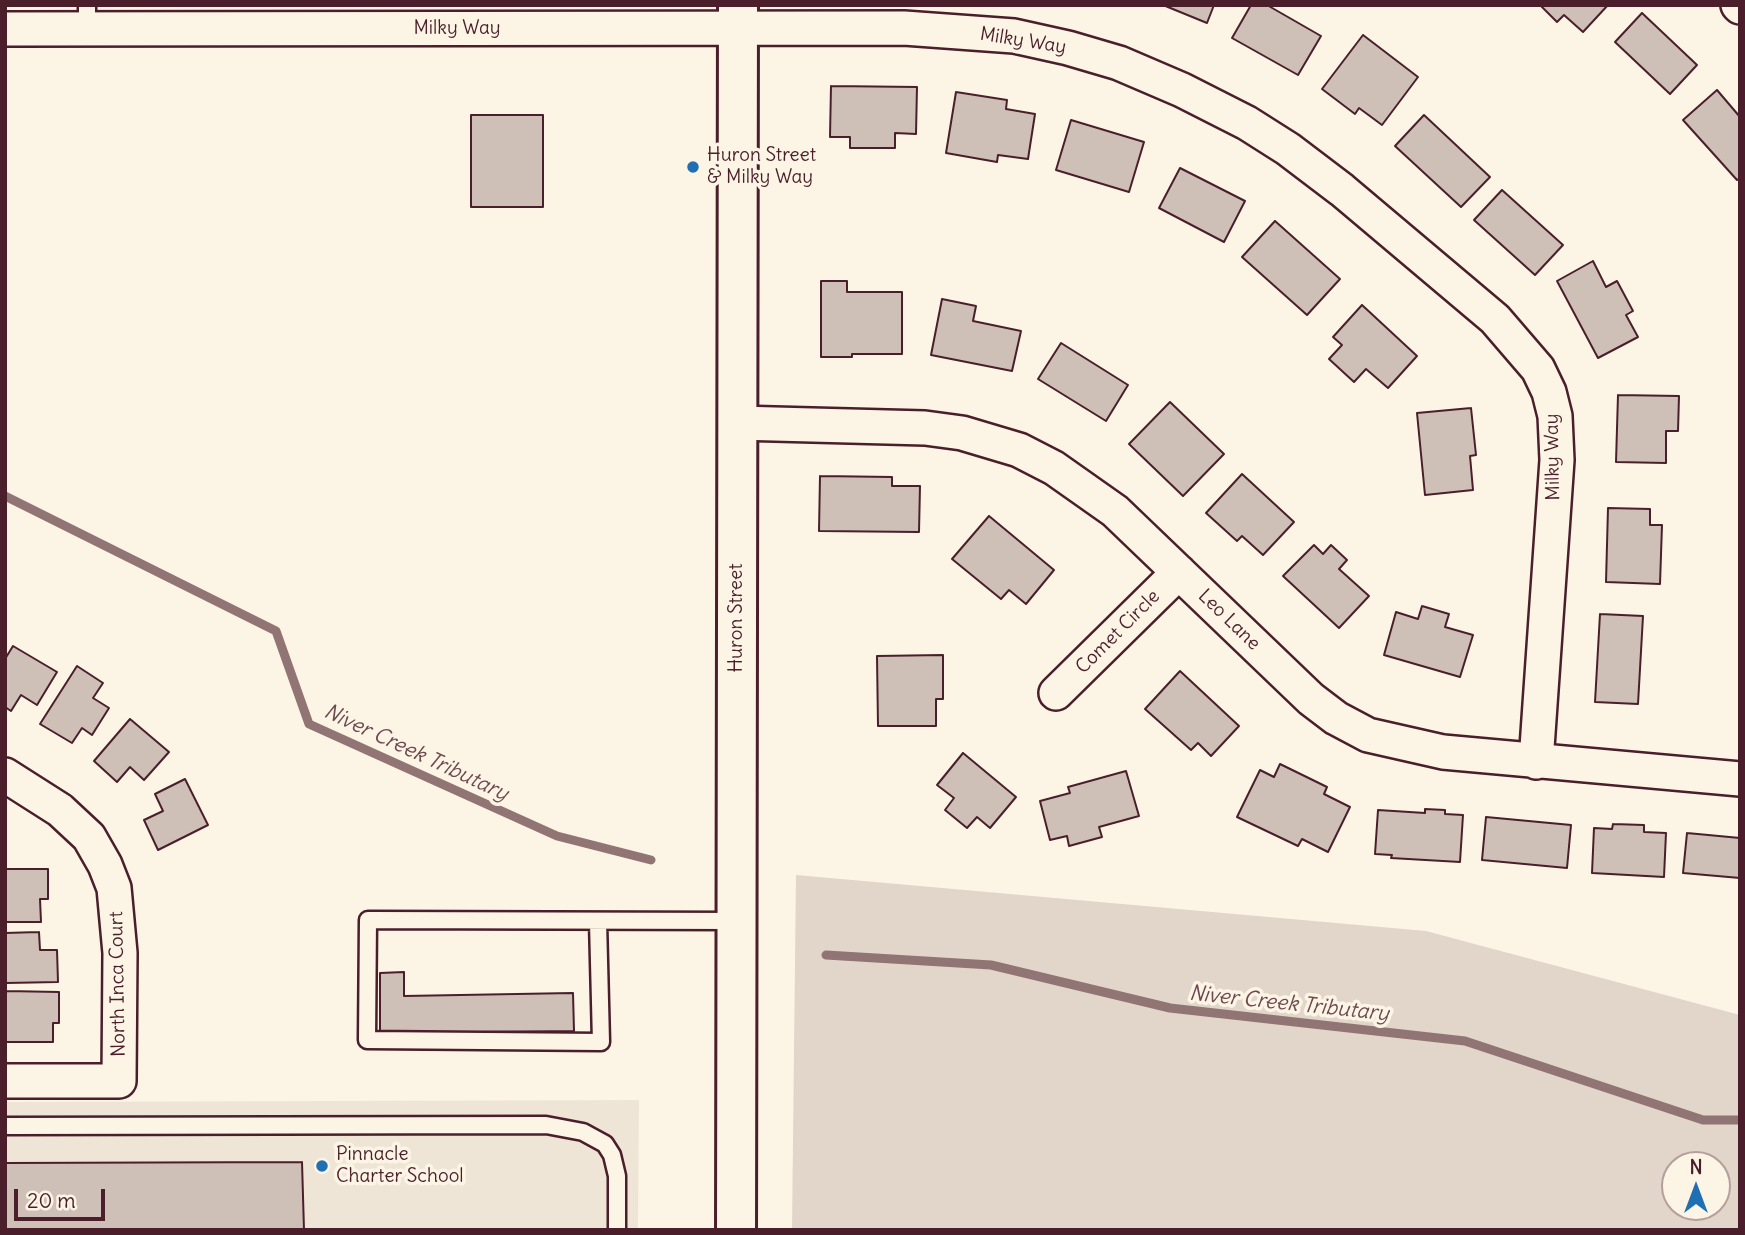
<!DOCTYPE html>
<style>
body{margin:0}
#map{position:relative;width:1745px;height:1235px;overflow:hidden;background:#fcf5e5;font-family:Delius,sans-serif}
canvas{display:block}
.frame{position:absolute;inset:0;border:7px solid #4a1f2b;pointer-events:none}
.north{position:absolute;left:1661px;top:1151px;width:70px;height:70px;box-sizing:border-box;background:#fcf5e5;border:2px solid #b59f9b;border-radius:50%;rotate:0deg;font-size:19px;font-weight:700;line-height:28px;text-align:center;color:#4a1f2b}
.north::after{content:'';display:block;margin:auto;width:24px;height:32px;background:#1f6fb2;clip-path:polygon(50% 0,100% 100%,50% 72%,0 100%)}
.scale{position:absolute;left:14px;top:1189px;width:91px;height:32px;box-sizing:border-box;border:4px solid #4a1f2b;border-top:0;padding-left:9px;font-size:21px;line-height:24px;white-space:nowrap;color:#4a1f2b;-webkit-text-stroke:5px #fcf5e5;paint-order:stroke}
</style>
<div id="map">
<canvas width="1745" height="1235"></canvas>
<div class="frame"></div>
<div class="north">N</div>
<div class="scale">20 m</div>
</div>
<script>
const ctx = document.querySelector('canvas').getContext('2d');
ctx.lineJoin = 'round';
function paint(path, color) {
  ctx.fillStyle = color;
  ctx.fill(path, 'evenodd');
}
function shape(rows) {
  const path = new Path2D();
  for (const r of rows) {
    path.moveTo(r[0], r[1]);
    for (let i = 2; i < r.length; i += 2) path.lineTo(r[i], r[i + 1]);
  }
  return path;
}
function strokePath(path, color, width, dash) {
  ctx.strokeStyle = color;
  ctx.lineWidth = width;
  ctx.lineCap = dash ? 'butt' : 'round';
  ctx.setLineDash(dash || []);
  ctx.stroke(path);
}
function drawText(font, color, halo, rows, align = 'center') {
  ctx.font = font + ' Delius,sans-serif';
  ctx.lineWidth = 7;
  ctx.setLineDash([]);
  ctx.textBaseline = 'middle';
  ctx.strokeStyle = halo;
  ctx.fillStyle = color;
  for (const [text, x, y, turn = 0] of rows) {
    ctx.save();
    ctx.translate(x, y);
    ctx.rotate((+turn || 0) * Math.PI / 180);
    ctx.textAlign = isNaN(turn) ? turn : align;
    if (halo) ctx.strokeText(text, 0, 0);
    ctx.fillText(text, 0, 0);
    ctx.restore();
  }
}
paint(shape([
 [639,1100,638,1230,5,1230,5,1102]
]), '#eee5d7');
paint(shape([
 [796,875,1426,931,1740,1015,1740,1230,792,1230],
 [1675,1165,1717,1165,1717,1207,1675,1207]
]), '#e2d5ca');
strokePath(shape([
 [5,496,276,631,309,724,557,836,651,860],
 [826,955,991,965,1170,1008,1465,1041,1703,1120,1740,1120]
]), '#917474', 9);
const building = shape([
 [1163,5,1214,5,1207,23,1163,5],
 [1251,5,1267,5,1321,36,1298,75,1232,38,1251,5],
 [1540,5,1608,5,1583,32,1564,15,1557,22,1540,5],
 [1642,13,1697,65,1670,94,1615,42,1642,13],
 [1363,35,1418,77,1382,125,1359,108,1355,114,1322,89,1363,35],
 [831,86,917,87,916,134,895,133,895,148,850,148,850,137,830,137,831,86],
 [1717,90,1740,117,1740,178,1737,180,1683,120,1717,90],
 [956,92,1007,100,1006,109,1035,114,1028,159,998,155,997,162,946,153,956,92],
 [471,115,543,115,543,207,471,207,471,115],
 [1424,115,1490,177,1461,207,1395,146,1424,115],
 [1071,120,1144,142,1129,192,1056,170,1071,120],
 [1180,168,1245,201,1224,242,1159,208,1180,168],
 [1502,190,1563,245,1535,275,1474,220,1502,190],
 [1275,221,1340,279,1307,315,1242,257,1275,221],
 [1593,261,1606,287,1617,281,1633,311,1626,315,1638,337,1598,358,1557,281,1593,261],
 [821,281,847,281,847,292,902,292,902,354,852,354,852,357,821,357,821,281],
 [942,299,976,306,973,321,1021,331,1012,371,931,355,942,299],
 [1362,305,1417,356,1388,388,1366,369,1354,382,1329,359,1342,345,1333,337,1362,305],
 [1061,343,1128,385,1106,421,1038,379,1061,343],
 [1618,395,1679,396,1678,431,1666,431,1666,463,1616,462,1618,395],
 [1170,402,1224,454,1183,496,1129,444,1170,402],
 [1471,408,1476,455,1470,456,1473,490,1425,495,1417,413,1471,408],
 [1242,474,1294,522,1263,555,1242,536,1237,541,1206,513,1242,474],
 [820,476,892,477,892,486,920,486,919,532,819,531,820,476],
 [1608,508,1650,509,1650,525,1662,525,1660,584,1606,582,1608,508],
 [989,516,1054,570,1026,604,1009,590,1001,599,952,559,989,516],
 [1314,545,1323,554,1331,545,1347,560,1339,569,1369,596,1339,628,1283,576,1314,545],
 [1422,606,1449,614,1445,627,1473,635,1460,677,1384,655,1396,612,1418,619,1422,606],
 [1600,614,1643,616,1638,704,1595,702,1600,614],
 [13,646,57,672,37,705,21,695,11,711,5,707,5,659,13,646],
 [943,655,943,699,936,699,936,726,878,726,877,656,943,655],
 [77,666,103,683,93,698,109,708,92,735,82,728,72,743,40,724,77,666],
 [1180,671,1239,726,1211,756,1198,743,1191,750,1145,709,1180,671],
 [130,719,169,752,144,780,130,767,117,782,94,761,130,719],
 [963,753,1016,797,990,828,977,817,967,828,945,810,954,798,937,785,963,753],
 [1280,764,1327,787,1324,794,1350,807,1328,852,1302,839,1298,846,1237,817,1260,770,1274,777,1280,764],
 [1126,771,1139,816,1099,827,1102,837,1069,846,1067,836,1050,840,1040,801,1070,793,1068,787,1126,771],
 [185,779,208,825,158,850,144,820,163,811,155,794,185,779],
 [1425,809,1445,810,1445,814,1463,815,1460,862,1391,858,1392,855,1375,854,1378,810,1425,813,1425,809],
 [1486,817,1571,825,1567,868,1482,860,1486,817],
 [1613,824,1644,825,1644,832,1666,833,1664,877,1592,873,1594,828,1612,829,1613,824],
 [1687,833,1740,838,1740,878,1683,873,1687,833],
 [5,869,48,869,48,899,40,899,41,922,5,922,5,869],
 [39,932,40,950,57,950,58,982,6,983,5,933,39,932],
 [404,972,404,996,573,993,574,1031,380,1033,380,973,404,972],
 [6,991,59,992,59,1023,53,1023,53,1042,5,1042,6,991],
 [302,1162,304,1230,5,1230,5,1163,302,1162]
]);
paint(building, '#cfc0b7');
strokePath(building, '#4a1f2b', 2);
const lane = shape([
 [87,29,87,5],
 [598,921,601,1042,367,1040,368,920,736,921],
 [5,1126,546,1125,583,1132,605,1144,612,1155,617,1176,617,1230]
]);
const street = shape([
 [1738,5,1740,7],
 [5,29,904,28,1014,36,1068,48,1119,63,1182,90,1247,123,1288,149,1342,190,1495,319,1538,369,1549,392,1555,416,1557,460,1536,762],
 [737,423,925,428,962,433,1019,450,1054,468,1115,511,1311,699,1336,718,1368,735,1443,752,1740,779],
 [1056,693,1179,572],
 [5,775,60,810,89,837,105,865,114,888,120,953,119,1081,5,1081]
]);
const secondary = shape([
 [736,1230,738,5]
]);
strokePath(lane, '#4a1f2b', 21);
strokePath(street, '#4a1f2b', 38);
strokePath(secondary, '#4a1f2b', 44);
strokePath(lane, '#fcf5e5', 16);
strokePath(street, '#fcf5e5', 33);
strokePath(secondary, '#fcf5e5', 38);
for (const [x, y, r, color] of [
 [693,167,7,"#1f6fb2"],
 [322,1166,7,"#1f6fb2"]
]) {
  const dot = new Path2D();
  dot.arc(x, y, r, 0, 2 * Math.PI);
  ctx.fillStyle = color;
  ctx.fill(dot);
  strokePath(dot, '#fcf5e5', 2.5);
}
drawText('19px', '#4a1f2b', '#fcf5e5', [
 ["Milky Way",457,29],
 ["Milky Way",1023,41,9],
 ["Milky Way",1553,457,-91],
 ["Huron Street",737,618,-90],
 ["Leo Lane",1229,620,44],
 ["Comet Circle",1118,632,-45],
 ["North Inca Court",118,984,-91]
]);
drawText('19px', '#4a1f2b', '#fcf5e5', [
 ["Huron Street",707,156],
 ["& Milky Way",707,178],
 ["Pinnacle",336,1155],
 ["Charter School",336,1177]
], 'left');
drawText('italic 21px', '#6d4950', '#fcf5e5', [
 ["Niver Creek Tributary",416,753,25],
 ["Niver Creek Tributary",1289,1004,6]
]);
</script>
